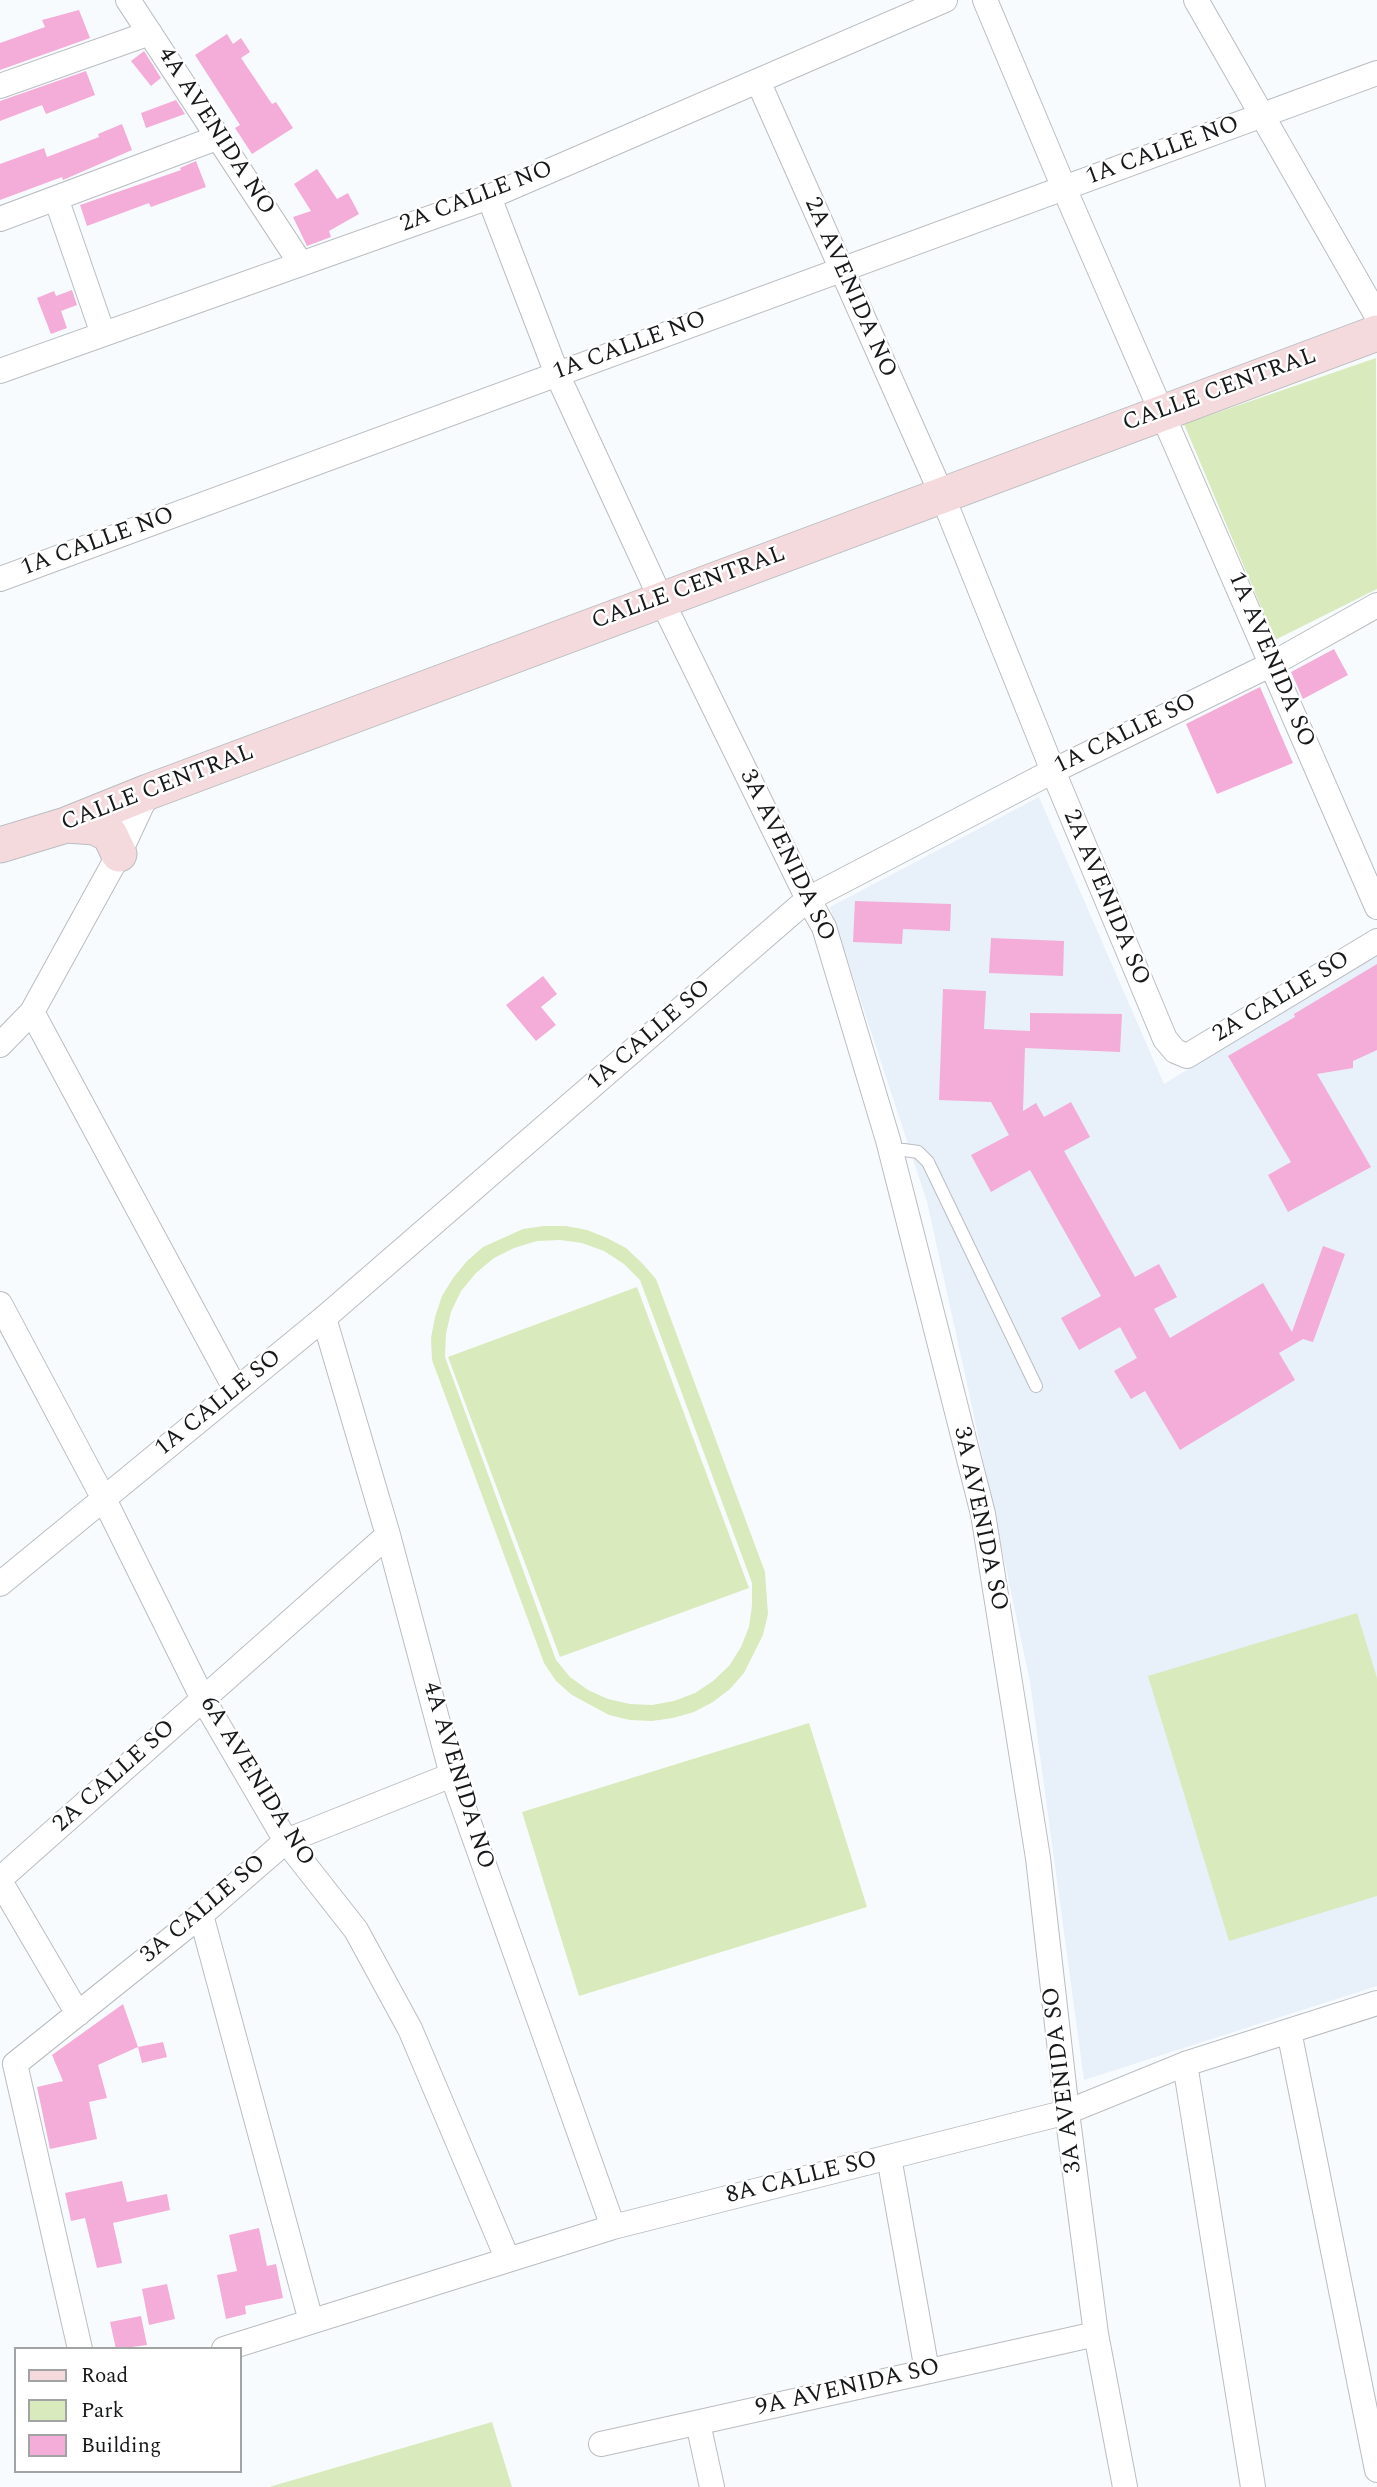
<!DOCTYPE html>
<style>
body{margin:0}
#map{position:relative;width:1377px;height:2487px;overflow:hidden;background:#f8fbfe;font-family:Spectral,serif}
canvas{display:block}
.legend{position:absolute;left:14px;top:2347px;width:228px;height:126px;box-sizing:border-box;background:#fff;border:2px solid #a2a3a3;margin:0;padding:9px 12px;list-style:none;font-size:21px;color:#17181a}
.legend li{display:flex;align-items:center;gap:14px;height:35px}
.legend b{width:35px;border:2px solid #a2a3a3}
</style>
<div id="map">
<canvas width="1377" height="2487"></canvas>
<ul class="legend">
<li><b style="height:9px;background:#f4dadc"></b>Road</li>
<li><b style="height:19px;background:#d9eabc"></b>Park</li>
<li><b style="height:19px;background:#f3add8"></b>Building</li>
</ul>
</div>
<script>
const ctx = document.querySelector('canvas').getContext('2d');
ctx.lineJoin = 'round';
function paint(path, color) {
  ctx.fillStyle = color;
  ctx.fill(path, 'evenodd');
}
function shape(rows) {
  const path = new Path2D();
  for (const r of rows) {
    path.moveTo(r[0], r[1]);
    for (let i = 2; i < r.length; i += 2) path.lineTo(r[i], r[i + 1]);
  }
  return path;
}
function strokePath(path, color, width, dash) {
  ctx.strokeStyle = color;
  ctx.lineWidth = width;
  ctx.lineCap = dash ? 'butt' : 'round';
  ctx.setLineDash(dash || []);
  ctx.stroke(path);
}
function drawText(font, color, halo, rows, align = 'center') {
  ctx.font = font + ' Spectral,serif';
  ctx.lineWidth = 5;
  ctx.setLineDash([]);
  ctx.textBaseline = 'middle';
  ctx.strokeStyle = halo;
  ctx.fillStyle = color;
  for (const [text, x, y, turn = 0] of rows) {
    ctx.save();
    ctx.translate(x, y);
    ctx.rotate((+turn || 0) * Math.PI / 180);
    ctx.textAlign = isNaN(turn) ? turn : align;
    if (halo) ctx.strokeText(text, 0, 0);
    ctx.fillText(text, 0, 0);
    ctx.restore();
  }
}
paint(shape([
 [1039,797,1164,1084,1377,953,1377,1986,1084,2080,1030,1682,969,1393,927,1202,830,907]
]), '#e8f0fa');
paint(shape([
 [1376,358,1377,589,1275,640,1184,424],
 [544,1226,566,1226,587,1230,607,1238,626,1248,642,1263,656,1279,765,1572,768,1614,763,1635,744,1673,730,1689,713,1702,694,1712,673,1718,652,1721,630,1720,609,1715,572,1695,556,1681,544,1663,432,1360,431,1338,435,1317,442,1296,453,1278,467,1261,483,1247,523,1229],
 [560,1240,582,1243,604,1251,624,1264,640,1280,752,1583,752,1605,749,1627,741,1647,729,1666,713,1681,695,1693,674,1701,652,1705,630,1704,608,1699,588,1690,570,1677,556,1660,445,1357,446,1334,451,1312,461,1291,476,1273,494,1258,514,1248,537,1241],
 [637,1287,749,1588,560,1657,448,1357],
 [1357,1613,1377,1678,1377,1896,1229,1941,1148,1676],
 [809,1723,867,1907,579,1996,522,1812],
 [492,2422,512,2487,269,2487]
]), '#d9eabc');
paint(shape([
 [79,10,90,38,0,70,0,43,45,27,42,20],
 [227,34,233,44,241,38,250,52,241,58,272,104,276,102,293,128,252,154,235,128,240,125,195,55],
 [144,51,161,78,151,86,131,61],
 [86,71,95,95,46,114,42,105,0,121,0,101],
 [176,100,185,114,146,128,141,113],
 [122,124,132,150,63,180,62,177,0,200,0,164,44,148,47,157,99,137,98,134],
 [196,161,206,187,151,207,149,203,87,226,80,205,181,170,180,168],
 [317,169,337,199,348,193,359,214,329,231,331,237,307,246,293,217,311,211,294,184],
 [72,290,77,305,61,311,67,328,51,334,37,298,54,291,56,296],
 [1334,649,1348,675,1303,699,1291,672],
 [1260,687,1293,763,1217,794,1186,724],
 [855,901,951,904,950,931,903,929,902,944,853,942],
 [991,938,1064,941,1063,976,989,973],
 [1377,964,1377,1050,1353,1061,1353,1068,1317,1074,1371,1167,1288,1212,1268,1175,1291,1162,1228,1056,1295,1017,1294,1014],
 [543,976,557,994,541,1007,556,1025,536,1041,506,1005],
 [943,989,986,991,984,1029,1030,1031,1030,1013,1122,1014,1120,1052,1025,1048,1023,1111,1036,1103,1044,1117,1071,1102,1090,1137,1064,1151,1135,1277,1159,1264,1177,1297,1154,1309,1170,1338,1263,1283,1292,1332,1323,1246,1345,1254,1313,1342,1303,1339,1279,1353,1295,1380,1180,1450,1145,1391,1131,1399,1114,1371,1137,1358,1120,1327,1079,1350,1061,1318,1101,1296,1030,1170,991,1192,971,1155,1009,1135,991,1102,939,1100],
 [123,2004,138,2047,98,2065,107,2098,89,2102,97,2139,50,2149,37,2087,63,2081,52,2055],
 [163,2042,167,2057,142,2063,138,2047],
 [122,2181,127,2202,167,2194,170,2210,113,2223,122,2263,97,2268,85,2218,71,2221,65,2193],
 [259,2228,267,2266,276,2264,283,2298,245,2306,246,2314,226,2319,217,2275,237,2271,229,2235],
 [167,2284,175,2319,149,2325,142,2289],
 [141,2316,147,2345,116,2349,110,2322]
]), '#f3add8');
const service = shape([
 [891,1151,904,1150,918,1152,928,1162,1036,1386]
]);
const minor = shape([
 [128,0,301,264],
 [985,0,1064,188,1377,907],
 [1196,0,1377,316],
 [758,81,942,495,1053,771,1165,1039,1175,1051,1187,1056,1377,941],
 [0,86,150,33],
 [489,197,557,374,661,599,808,899,824,927,888,1140,983,1514,1038,1858,1067,2112,1096,2334,1125,2487],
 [56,198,103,334],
 [0,219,219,137],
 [0,371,489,197,945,0],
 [0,579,1377,73],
 [32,1012,236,1390],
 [0,1045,32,1012,119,854,148,792],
 [0,1304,104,1499,203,1699,286,1841,356,1930,410,2029,508,2260],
 [324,1318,388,1535,452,1775,613,2227],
 [0,1584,324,1318,808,899,1053,771,1272,664,1377,605],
 [0,1879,388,1535],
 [0,1881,78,2014],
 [201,1915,311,2321],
 [1289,2031,1377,2470],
 [1185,2064,1253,2487],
 [889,2157,927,2371],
 [80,2349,15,2064,201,1915,286,1841,452,1775],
 [224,2349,613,2227,1067,2112,1185,2064,1377,2003],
 [698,2423,712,2487],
 [601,2444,1096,2334]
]);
const secondary = shape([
 [66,825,95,827,110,835,119,854],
 [0,845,66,825,148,792,1377,333]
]);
strokePath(service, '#babdc0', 14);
strokePath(minor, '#babdc0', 26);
strokePath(secondary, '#babdc0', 37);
strokePath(service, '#fff', 12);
strokePath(minor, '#fff', 24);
strokePath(secondary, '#f4dadc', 35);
drawText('24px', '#17181a', '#fff', [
 ["4A AVENIDA NO",215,132,57],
 ["1A CALLE NO",1163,152,-20],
 ["2A CALLE NO",477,198,-21],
 ["2A AVENIDA NO",849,288,66],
 ["1A CALLE NO",630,347,-20],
 ["CALLE CENTRAL",1220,391,-20],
 ["1A CALLE NO",98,543,-20],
 ["CALLE CENTRAL",689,589,-20],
 ["1A AVENIDA SO",1270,660,67],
 ["1A CALLE SO",1126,735,-26],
 ["CALLE CENTRAL",158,789,-21],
 ["3A AVENIDA SO",786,856,64],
 ["2A AVENIDA SO",1105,898,67],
 ["2A CALLE SO",1282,998,-31],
 ["1A CALLE SO",650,1036,-41],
 ["1A CALLE SO",219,1404,-39],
 ["3A AVENIDA SO",979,1519,78],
 ["4A AVENIDA NO",457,1776,73],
 ["2A CALLE SO",115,1777,-42],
 ["6A AVENIDA NO",256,1782,58],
 ["3A CALLE SO",204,1910,-40],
 ["3A AVENIDA SO",1064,2080,-97],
 ["8A CALLE SO",802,2179,-14],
 ["9A AVENIDA SO",848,2389,-13]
]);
</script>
